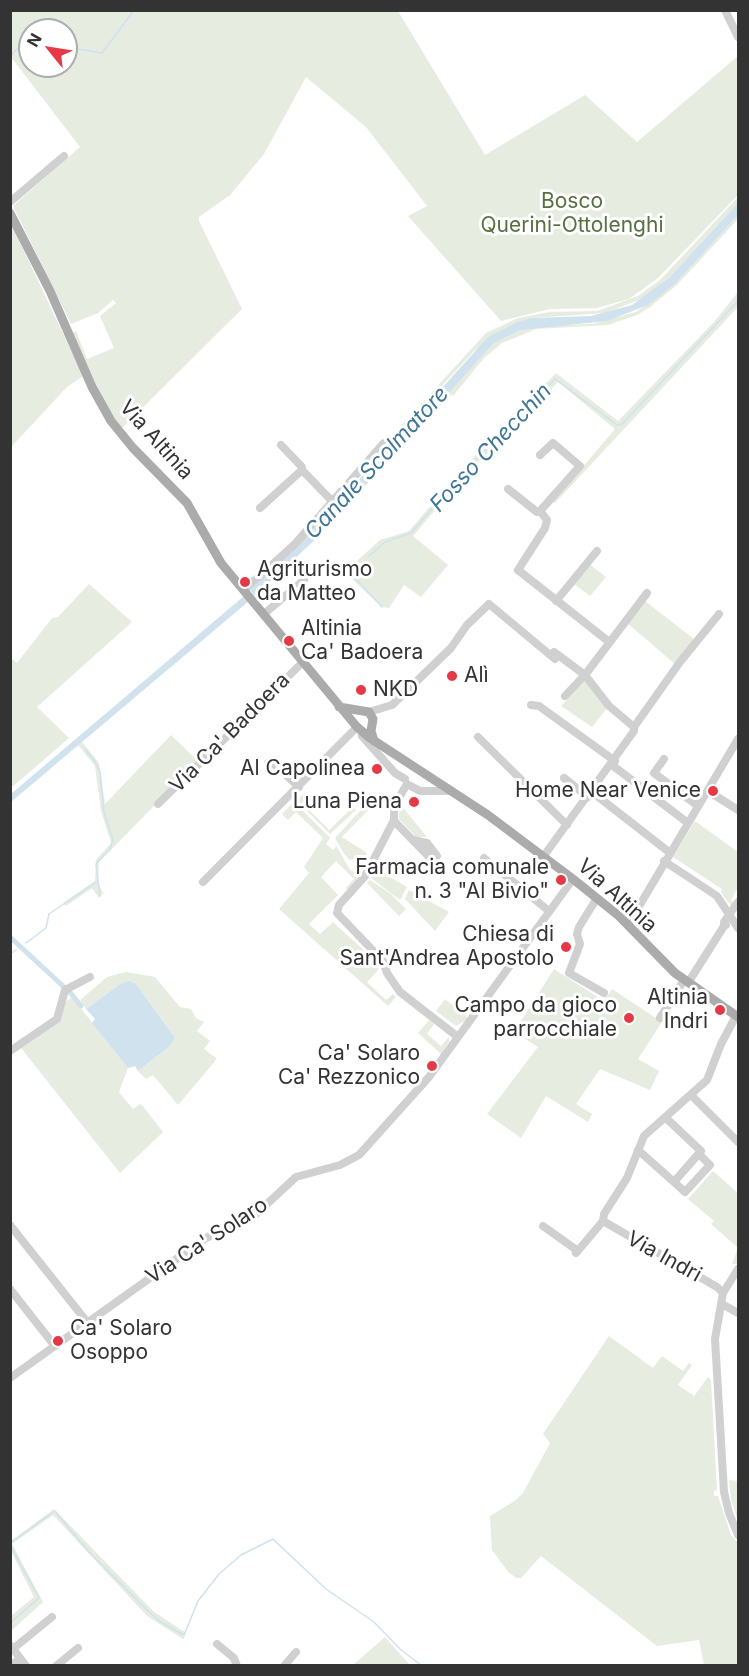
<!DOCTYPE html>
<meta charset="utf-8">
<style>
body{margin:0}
#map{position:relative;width:749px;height:1676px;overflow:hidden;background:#fff;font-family:Inter,sans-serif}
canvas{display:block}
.frame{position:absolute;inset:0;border:12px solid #333;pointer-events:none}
.north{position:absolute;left:18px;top:18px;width:60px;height:60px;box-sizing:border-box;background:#fff;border:2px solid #adadad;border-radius:50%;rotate:300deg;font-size:16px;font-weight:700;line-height:24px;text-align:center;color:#333}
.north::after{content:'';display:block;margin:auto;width:21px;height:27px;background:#e63946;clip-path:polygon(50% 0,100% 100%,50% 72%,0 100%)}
</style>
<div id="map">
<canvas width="749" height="1676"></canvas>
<div class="frame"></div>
<div class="north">N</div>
</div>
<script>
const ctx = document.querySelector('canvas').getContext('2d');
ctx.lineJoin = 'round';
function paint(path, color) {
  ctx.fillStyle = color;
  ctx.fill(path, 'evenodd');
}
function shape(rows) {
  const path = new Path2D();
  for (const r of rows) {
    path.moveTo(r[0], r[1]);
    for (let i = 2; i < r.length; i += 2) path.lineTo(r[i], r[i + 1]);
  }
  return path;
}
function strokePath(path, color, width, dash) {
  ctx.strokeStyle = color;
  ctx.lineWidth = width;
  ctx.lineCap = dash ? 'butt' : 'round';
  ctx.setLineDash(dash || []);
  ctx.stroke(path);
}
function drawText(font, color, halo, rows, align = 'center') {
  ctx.font = font + ' Inter,sans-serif';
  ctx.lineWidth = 6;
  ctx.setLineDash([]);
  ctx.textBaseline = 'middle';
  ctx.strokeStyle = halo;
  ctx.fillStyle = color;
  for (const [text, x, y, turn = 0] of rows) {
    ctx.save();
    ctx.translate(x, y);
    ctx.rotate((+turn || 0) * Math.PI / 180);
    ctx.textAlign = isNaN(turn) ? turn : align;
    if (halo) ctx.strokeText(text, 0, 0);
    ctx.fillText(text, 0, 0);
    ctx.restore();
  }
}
paint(shape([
 [11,11,398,11,485,155,585,95,637,142,738,56,738,195,658,278,629,299,597,308,550,309,501,321,408,216,427,206,366,127,306,77,264,154,230,195,199,217,199,221,242,309,120,430,101,400,72,333,76,331,87,359,114,348,100,316,116,303,113,300,98,313,71,324,13,206,80,147,11,57],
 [30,30,66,30,66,66,30,66],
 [738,197,738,203,669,278,644,298,605,313,532,318,475,350,388,444,387,441,486,333,518,318,549,312,597,311,638,296,660,280],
 [738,215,738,219,677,285,650,307,637,315,608,325,536,329,502,343,484,358,453,396,450,395,409,440,407,438,493,344,520,330,534,326,592,324,636,312,675,284],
 [10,221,83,376,67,387,11,447],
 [738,292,738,307,555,503,553,502,615,429,558,382,461,480,413,536,448,565,421,597,404,585,389,608,382,607,354,581,347,570,380,540,409,531,465,466,556,373,618,421,714,322],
 [589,564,606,577,590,596,574,584],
 [89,584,132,622,37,707,69,738,11,788,11,658,17,663,52,618,58,617],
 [645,601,694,639,675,664,627,623],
 [585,681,608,707,592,727,561,706],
 [171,735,198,761,99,862,98,882,103,893,99,898,92,888,66,906,63,903,95,881,96,860,111,843,101,811,95,766,78,745,82,742,99,763,105,804],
 [305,792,309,795,302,803,329,830,353,807,356,810,330,834,297,801],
 [370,800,374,804,342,837,367,853,360,865,357,858,350,860,345,855,335,838],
 [294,802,330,838,326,844,333,850,336,847,334,842,350,870,360,875,347,890,346,888,354,879,336,861,321,877,338,895,309,924,320,934,333,922,370,956,369,958,379,969,367,982,386,1000,393,994,396,997,388,1006,279,909,309,873,304,867,323,838,296,812,288,820,282,814],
 [400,804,427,837,416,837,399,819],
 [695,821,738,852,738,887,731,900,734,902,731,906,721,892,722,889,673,857],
 [376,869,407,887,400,900,371,878],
 [370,880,391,894,406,909,399,916,367,883],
 [409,890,449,912,435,931,405,899],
 [554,969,604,1001,612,989,662,1022,638,1059,659,1071,650,1090,600,1069,576,1104,592,1114,588,1122,546,1096,521,1138,487,1114,538,1047,514,1032],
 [126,972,155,977,180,1007,191,1009,196,1018,204,1022,197,1031,210,1041,204,1049,216,1058,215,1061,178,1105,153,1075,146,1079,138,1071,170,1046,175,1038,136,984,120,984,86,1009,80,1000,107,977],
 [72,997,128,1068,119,1092,133,1109,140,1104,142,1105,163,1132,120,1173,21,1048,56,1024,61,1019,63,1004],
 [445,999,468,1018,465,1021,456,1026,436,1011],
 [429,1020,434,1024,427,1034,441,1046,449,1037,449,1042,441,1054,418,1033],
 [713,1171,738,1193,738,1264,732,1264,738,1248,711,1224,714,1221,688,1199],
 [609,1336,653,1368,662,1356,683,1371,689,1363,692,1365,678,1385,694,1396,708,1377,711,1380,717,1490,714,1491,714,1496,718,1496,731,1535,738,1543,738,1665,704,1665,699,1640,657,1646,541,1556,521,1578,517,1578,509,1573,492,1550,490,1516,516,1500,523,1493,550,1443,543,1434],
 [729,1480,738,1481,738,1521,731,1499],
 [54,1509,153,1611,186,1633,183,1639,147,1616,53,1515,12,1544,43,1602,11,1631,11,1616,34,1597,11,1551,11,1541],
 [385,1637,410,1665,355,1665,354,1664]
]), '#e6ecdf');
paint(shape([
 [738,203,738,215,675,284,648,305,607,321,520,330,493,344,322,533,255,596,250,590,316,527,488,337,518,322,532,318,591,316,632,305,669,278],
 [244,596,249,601,11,802,11,794],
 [129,981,136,984,175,1038,170,1046,138,1071,135,1066,128,1068,92,1023,95,1019,86,1009,120,984]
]), '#cfe2ee');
strokePath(shape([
 [66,47,102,53,134,10],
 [10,56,21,45,30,41],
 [369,556,385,542,411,533,468,468,555,379,617,425,622,424,738,301],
 [354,577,382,607],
 [85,749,94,760,100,772,104,812,113,840,110,849,96,864,100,896],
 [26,943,46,928,49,914,96,882],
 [10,954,16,950],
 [10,1543,55,1511,88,1551,149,1612,162,1623,184,1635,198,1601,219,1574,241,1555,273,1539,326,1589,374,1622,400,1649,422,1666],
 [10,1545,39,1598,10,1623]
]), '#cfe2ee', 1.5);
strokePath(shape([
 [10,937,64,987],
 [69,991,81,1006]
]), '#cfe2ee', 5);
strokePath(shape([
 [725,10,738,37],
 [10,202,64,156],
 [540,455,553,443,580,466,540,511,547,520,545,528,518,570,608,641],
 [302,470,332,501],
 [508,489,537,512,540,511],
 [260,508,302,470,302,467,281,445],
 [244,590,295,544,384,443],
 [556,601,597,551],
 [264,614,304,580],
 [554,652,585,675,565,696],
 [531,705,539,706,615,761],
 [369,712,392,705,451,648,467,625,489,604,555,659],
 [634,727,680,662,719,614],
 [362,736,395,773,405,779],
 [478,737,567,825],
 [664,759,654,773,698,806],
 [268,763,274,764,299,787],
 [612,765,688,823],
 [564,778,588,797],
 [407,784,394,806,394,820,365,876,339,905,337,913,383,961,387,973,400,992,458,1037],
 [407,784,420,791,452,791],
 [708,791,738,810],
 [592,792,669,852],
 [158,804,303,662],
 [394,820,396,823,432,860,437,856,427,843,413,840],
 [543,857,634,731,634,727,609,706,585,675,647,593],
 [484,858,549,911],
 [664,861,717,896,738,928],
 [203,882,357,727],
 [597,898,579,927,577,934,580,944,569,973,604,993],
 [628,925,738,739],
 [726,925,724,926,724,922,738,902],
 [688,983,724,926],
 [660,1018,684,980],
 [10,1051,57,1019,65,990,90,977],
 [692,1096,738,1142],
 [638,1150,674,1182,701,1151,666,1118],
 [674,1182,685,1192,710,1165,699,1154],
 [603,1221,717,1287,723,1293],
 [10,1225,87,1322],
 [543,1226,578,1251],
 [576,1253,603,1221,604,1214,627,1178,644,1136,707,1080,721,1044,736,1016],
 [738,1269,723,1293,715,1339,724,1492,729,1513,738,1535],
 [10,1289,54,1345],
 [722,1304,738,1313],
 [10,1378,206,1238,254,1216,296,1177,340,1165,359,1155,429,1077,573,879],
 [217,1644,234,1658,237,1666],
 [11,1646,26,1666],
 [14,1648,52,1617],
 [11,1666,20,1658],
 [56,1666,78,1648],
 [284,1666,296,1652]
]), '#d0d0d0', 8);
strokePath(shape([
 [10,213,50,291,92,387,111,421,133,448,187,503,221,563,357,727,370,738,488,815,573,879,619,916,675,973,738,1017],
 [339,707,369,712,373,719,371,731,374,741]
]), '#ababab', 9);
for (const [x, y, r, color] of [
 [245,582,6,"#e63946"],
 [289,641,6,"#e63946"],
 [452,676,6,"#e63946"],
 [361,690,6,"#e63946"],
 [377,769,6,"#e63946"],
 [713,791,6,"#e63946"],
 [414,802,6,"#e63946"],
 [561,880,6,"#e63946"],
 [566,947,6,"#e63946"],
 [720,1010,6,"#e63946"],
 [629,1018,6,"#e63946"],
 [432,1066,6,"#e63946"],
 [58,1341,6,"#e63946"]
]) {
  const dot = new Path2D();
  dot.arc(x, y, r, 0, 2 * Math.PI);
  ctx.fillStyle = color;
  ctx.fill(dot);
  strokePath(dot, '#fff', 2);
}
drawText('21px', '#56703f', '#fff', [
 ["Bosco",572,202],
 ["Querini-Ottolenghi",572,226]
]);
drawText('21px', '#333', '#fff', [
 ["Via Altinia",156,440,48],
 ["Via Ca' Badoera",230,733,-45],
 ["Via Altinia",617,896,42],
 ["Via Ca' Solaro",207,1241,-33],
 ["Via Indri",664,1257,29]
]);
drawText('21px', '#333', '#fff', [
 ["Agriturismo",257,570,"left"],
 ["da Matteo",257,594,"left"],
 ["Altinia",301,629,"left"],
 ["Ca' Badoera",301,653,"left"],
 ["Alì",464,676,"left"],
 ["NKD",373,690,"left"],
 ["Al Capolinea",365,769],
 ["Home Near Venice",701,791],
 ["Luna Piena",402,802],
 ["Farmacia comunale",549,868],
 ["n. 3 \"Al Bivio\"",549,892],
 ["Chiesa di",554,935],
 ["Sant'Andrea Apostolo",554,959],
 ["Altinia",708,998],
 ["Indri",708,1022],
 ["Campo da gioco",617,1006],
 ["parrocchiale",617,1030],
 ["Ca' Solaro",420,1054],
 ["Ca' Rezzonico",420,1078],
 ["Ca' Solaro",70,1329,"left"],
 ["Osoppo",70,1353,"left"]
], 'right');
drawText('italic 22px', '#3f7597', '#fff', [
 ["Fosso Checchin",491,448,-47],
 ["Canale Scolmatore",377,463,-47]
]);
</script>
